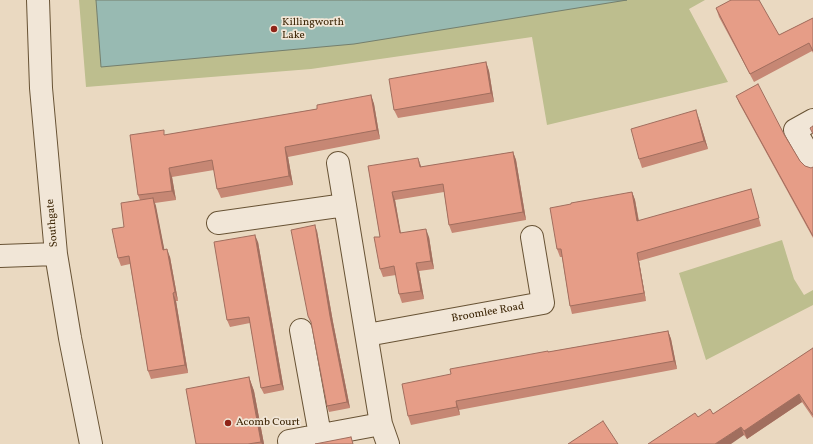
<!DOCTYPE html>
<style>
body{margin:0}
canvas{display:block;background:#ead9c1}
</style>
<canvas width="813" height="444"></canvas>
<script>
const ctx = document.querySelector('canvas').getContext('2d');
ctx.lineJoin = 'round';
function paint(path, color) {
  ctx.fillStyle = color;
  ctx.fill(path, 'evenodd');
}
function shape(rows) {
  const path = new Path2D();
  for (const r of rows) {
    path.moveTo(r[0], r[1]);
    for (let i = 2; i < r.length; i += 2) path.lineTo(r[i], r[i + 1]);
  }
  return path;
}
function strokePath(path, color, width, dash) {
  ctx.strokeStyle = color;
  ctx.lineWidth = width;
  ctx.lineCap = dash ? 'butt' : 'round';
  ctx.setLineDash(dash || []);
  ctx.stroke(path);
}
function drawText(font, color, halo, rows, align = 'center') {
  ctx.font = font + ' Vollkorn,serif';
  ctx.lineWidth = 3.5;
  ctx.setLineDash([]);
  ctx.textBaseline = 'middle';
  ctx.strokeStyle = halo;
  ctx.fillStyle = color;
  for (const [text, x, y, turn = 0] of rows) {
    ctx.save();
    ctx.translate(x, y);
    ctx.rotate((+turn || 0) * Math.PI / 180);
    ctx.textAlign = isNaN(turn) ? turn : align;
    if (halo) ctx.strokeText(text, 0, 0);
    ctx.fillText(text, 0, 0);
    ctx.restore();
  }
}
paint(shape([
 [79,0,705,0,689,9,728,82,547,125,532,37,311,69,86,87],
 [782,240,794,279,804,295,813,290,813,305,706,360,679,273]
]), '#bdbe8e');
const water = shape([
 [96,0,627,0,354,44,101,67,96,0]
]);
paint(water, '#98bab2');
strokePath(water, '#747f6d', 1);
const minor = shape([
 [38,0,41,88,56,254,70,338,91,444],
 [813,120,795,130,813,162],
 [338,163,381,424,388,444],
 [218,223,345,205],
 [0,256,56,254],
 [301,330,320,435],
 [367,335,543,303,532,237],
 [289,441,381,424]
]);
strokePath(minor, '#685335', 24);
strokePath(minor, '#f1e6d7', 22);
paint(shape([
 [716,8,779,35,813,18,813,53,812,51,754,82,719,17],
 [486,62,489,71,494,102,398,118,394,110],
 [371,95,374,104,380,139,288,157,293,185,221,198,217,189,214,170,172,177,176,200,155,203,164,249,170,257,178,301,176,301,188,373,151,379,148,371,130,264,121,266,118,258,140,200,138,195,165,135,317,109],
 [736,96,785,136,800,161,805,166,811,168,813,167,813,238,739,103],
 [699,119,708,149,642,168,639,159],
 [513,152,516,160,526,220,452,233,449,225,444,192,395,200,401,233,429,237,434,269,419,271,424,299,402,303,399,294,396,275,383,277,380,269,380,237,368,166,421,167],
 [751,189,761,226,639,261,646,301,572,314,570,306,562,257,560,257,557,249,632,192,635,200,639,221],
 [317,231,333,322,350,408,329,412,327,406,312,324,308,316],
 [258,242,284,390,264,394,261,388,250,323,230,327,227,320],
 [668,331,671,339,677,369,459,410,460,415,411,425,408,416,451,374,548,352],
 [813,348,813,418,802,402,747,439,744,435,698,417,713,414],
 [249,377,254,391,264,444,196,444]
]), '#c68774');
paint(shape([
 [486,62,489,71,494,102,491,93],
 [371,95,374,104,380,139,377,130],
 [696,110,699,119,708,149,704,141],
 [285,147,288,157,293,185,289,176],
 [513,152,516,160,526,220,523,212],
 [418,158,421,166,422,176],
 [169,168,172,177,176,200,172,191],
 [392,192,395,200,402,241,400,233],
 [632,192,635,200,640,229,637,221],
 [153,198,156,206,166,258,163,250],
 [315,225,317,231,333,322,350,408,347,402,330,316],
 [426,229,429,237,434,269,431,261],
 [255,235,258,242,284,390,281,384],
 [167,249,170,257,178,301,175,292],
 [637,253,639,261,646,301,644,293],
 [416,263,419,271,424,299,421,291],
 [173,293,176,301,188,373,185,365],
 [668,331,671,339,677,369,674,361],
 [249,377,254,391,264,444,262,444,261,442],
 [799,394,802,402,747,439,744,431],
 [456,401,459,410,460,415,457,407],
 [741,427,744,435,731,444,715,444]
]), '#a16e5e');
const building = shape([
 [731,0,759,0,779,35,813,18,813,51,809,43,750,74,716,8,731,0],
 [486,62,491,93,394,110,389,79,486,62],
 [758,84,785,136,800,161,805,166,811,168,813,167,813,236,736,96,758,84],
 [371,95,377,130,285,147,289,176,217,189,212,160,169,168,172,191,138,195,130,135,164,130,164,135,317,109,317,105,371,95],
 [696,110,704,141,639,159,631,129,696,110],
 [813,126,813,134,810,128,813,126],
 [513,152,523,212,449,225,443,184,392,192,400,233,426,229,431,261,416,263,421,291,399,294,394,266,380,269,374,237,380,237,368,166,418,158,420,167,513,152],
 [751,189,759,218,637,253,644,293,570,306,561,249,557,249,550,208,571,204,571,203,632,192,637,221,751,189],
 [153,198,163,250,167,249,175,292,173,293,185,365,148,371,129,256,118,258,112,229,124,227,121,203,153,198],
 [315,225,330,316,347,402,327,406,311,322,308,316,291,230,315,225],
 [255,235,281,384,261,388,249,317,227,320,214,242,255,235],
 [668,331,674,361,456,401,457,407,408,416,402,384,451,374,450,369,548,351,548,352,668,331],
 [813,348,813,415,799,394,744,431,741,427,715,444,648,444,695,413,698,417,710,409,713,414,813,348],
 [249,377,261,442,248,444,196,444,186,389,249,377],
 [603,421,618,444,568,444,603,421],
 [351,437,353,444,315,444,351,437]
]);
paint(building, '#e69d87');
strokePath(building, '#a16e5e', 1);
for (const [x, y, r, color] of [
 [274,29,4,"#8f2418"],
 [228,423,4,"#8f2418"]
]) {
  const dot = new Path2D();
  dot.arc(x, y, r, 0, 2 * Math.PI);
  ctx.fillStyle = color;
  ctx.fill(dot);
  strokePath(dot, '#f1e6d7', 1.5);
}
drawText('11px', '#3d2606', '#f1e6d7', [
 ["Killingworth",282,23],
 ["Lake",282,36],
 ["Acomb Court",236,423]
], 'left');
drawText('11px', '#3d2606', '#f1e6d7', [
 ["Southgate",53,223,-95],
 ["Broomlee Road",488,313,-10]
]);
</script>
